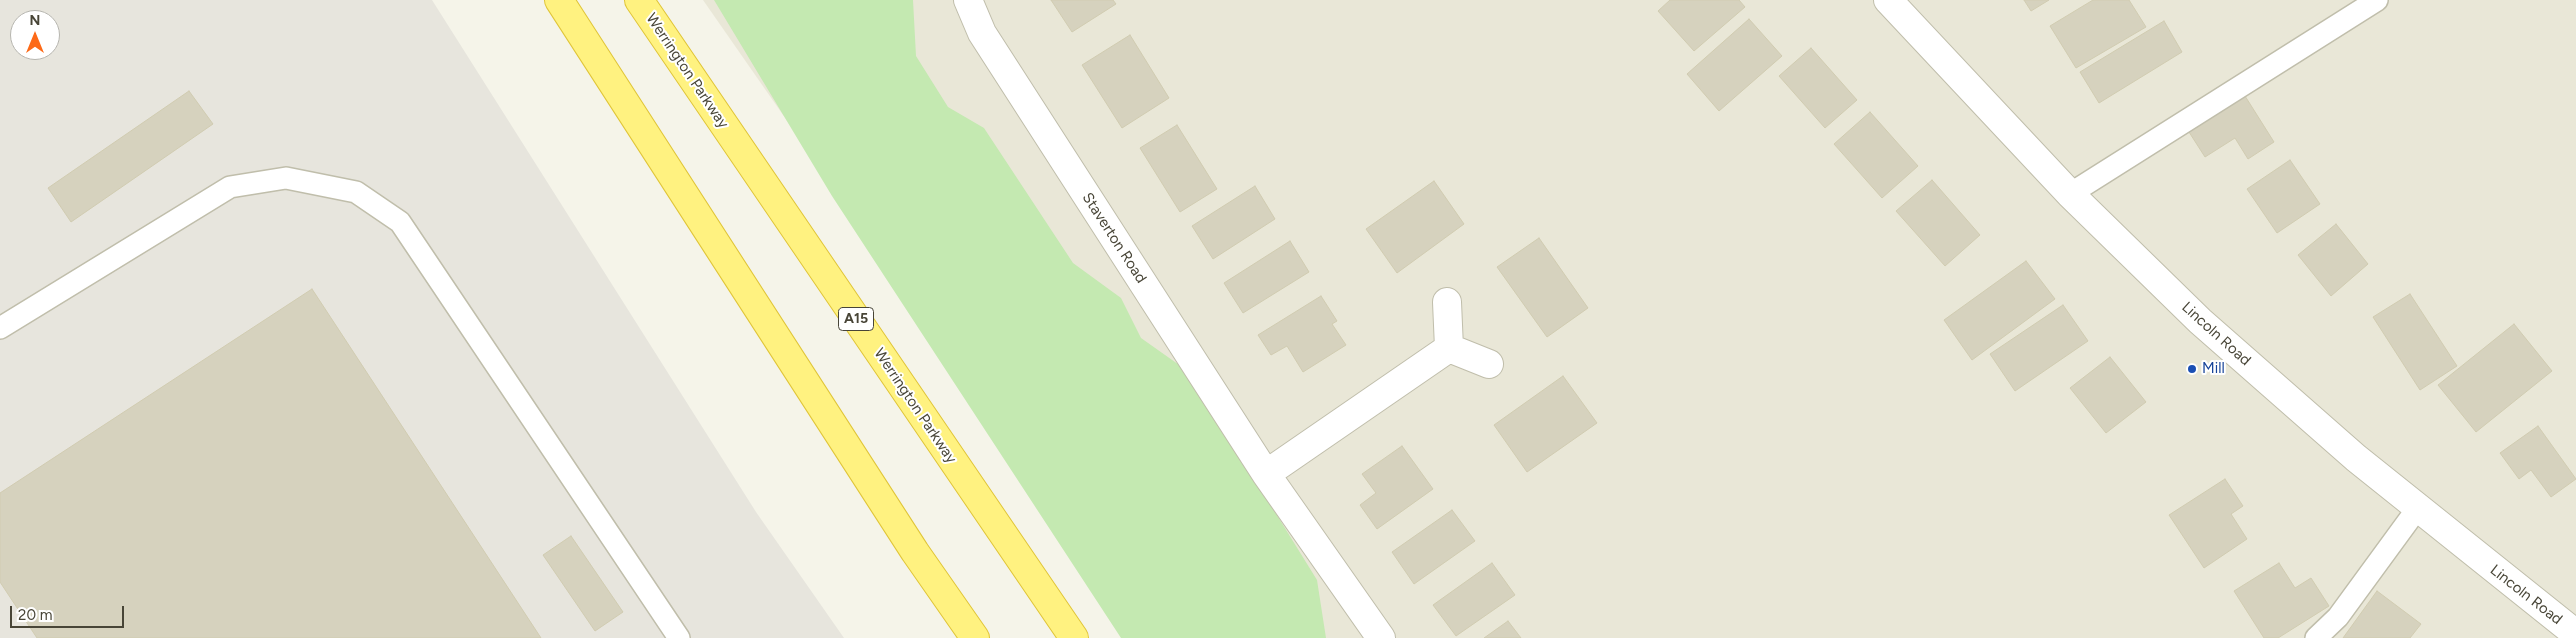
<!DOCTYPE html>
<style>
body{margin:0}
#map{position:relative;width:2576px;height:638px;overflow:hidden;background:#f5f4e9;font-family:Figtree,sans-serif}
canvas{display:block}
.north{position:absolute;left:10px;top:10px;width:50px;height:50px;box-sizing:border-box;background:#fff;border:1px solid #b6b5af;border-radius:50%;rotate:0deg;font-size:14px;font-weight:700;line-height:20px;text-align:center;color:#484537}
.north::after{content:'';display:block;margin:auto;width:18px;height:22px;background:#fd6a18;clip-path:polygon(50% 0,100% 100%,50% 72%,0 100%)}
.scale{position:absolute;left:10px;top:606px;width:114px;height:22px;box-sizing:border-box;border:2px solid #484537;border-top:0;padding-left:6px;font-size:15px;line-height:18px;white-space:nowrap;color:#484537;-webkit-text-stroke:4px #fff;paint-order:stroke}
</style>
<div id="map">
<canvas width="2576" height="638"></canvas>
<div class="north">N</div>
<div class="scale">20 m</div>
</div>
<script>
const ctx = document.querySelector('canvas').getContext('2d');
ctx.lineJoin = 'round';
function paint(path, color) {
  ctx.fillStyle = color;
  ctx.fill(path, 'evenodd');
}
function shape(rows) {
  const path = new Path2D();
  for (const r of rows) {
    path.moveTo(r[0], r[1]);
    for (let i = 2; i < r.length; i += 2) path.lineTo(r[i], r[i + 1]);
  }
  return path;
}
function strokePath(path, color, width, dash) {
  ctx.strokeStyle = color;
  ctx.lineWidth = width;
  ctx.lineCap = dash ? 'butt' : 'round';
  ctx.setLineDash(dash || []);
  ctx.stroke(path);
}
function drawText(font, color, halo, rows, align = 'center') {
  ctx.font = font + ' Figtree,sans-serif';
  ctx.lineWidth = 4;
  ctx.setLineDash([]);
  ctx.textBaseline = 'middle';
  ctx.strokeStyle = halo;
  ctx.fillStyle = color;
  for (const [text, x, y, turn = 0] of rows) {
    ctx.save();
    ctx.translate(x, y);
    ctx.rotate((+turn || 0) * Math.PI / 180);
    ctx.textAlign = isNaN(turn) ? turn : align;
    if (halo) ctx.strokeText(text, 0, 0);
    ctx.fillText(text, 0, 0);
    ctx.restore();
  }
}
paint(shape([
 [703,0,2576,0,2576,638,1147,638]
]), '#e9e7d7');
paint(shape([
 [0,0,432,0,756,512,844,638,0,638],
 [20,20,50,20,50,50,20,50]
]), '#e7e5dd');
paint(shape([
 [714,0,913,0,916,56,948,107,984,128,1073,263,1121,298,1141,338,1182,367,1215,415,1317,580,1326,638,1121,638,832,196]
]), '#c4e9b1');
const building = shape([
 [1051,0,1113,0,1116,4,1072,32,1051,0],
 [1670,0,1739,0,1745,7,1694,51,1658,11,1670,0],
 [2024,0,2049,0,2031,11,2024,0],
 [2093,0,2129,0,2146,27,2076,68,2050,26,2093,0],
 [1749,19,1782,56,1719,111,1687,74,1749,19],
 [2164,21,2182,52,2099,103,2080,72,2164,21],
 [1130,35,1169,98,1122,128,1082,65,1130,35],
 [1811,48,1857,100,1825,128,1779,76,1811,48],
 [189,91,213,124,71,222,48,188,189,91],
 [2245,96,2274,142,2248,159,2235,138,2205,157,2189,132,2245,96],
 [1870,112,1918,166,1882,198,1834,144,1870,112],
 [1177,125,1217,189,1180,212,1140,148,1177,125],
 [2290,160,2320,204,2277,233,2247,189,2290,160],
 [1932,180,1980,235,1945,266,1896,211,1932,180],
 [1434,181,1464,224,1397,273,1366,229,1434,181],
 [1255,186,1275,219,1213,259,1192,226,1255,186],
 [2336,224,2368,264,2331,296,2298,255,2336,224],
 [1539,238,1588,308,1547,337,1497,267,1539,238],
 [1290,241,1309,272,1243,313,1224,283,1290,241],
 [2026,261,2055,299,1972,360,1944,320,2026,261],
 [312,289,541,638,37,638,0,582,0,493,312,289],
 [2410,294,2457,366,2420,390,2373,317,2410,294],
 [1321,296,1337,321,1332,324,1346,345,1303,372,1287,346,1271,355,1258,335,1321,296],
 [2063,305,2088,341,2015,391,1990,354,2063,305],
 [2514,324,2552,371,2476,432,2438,385,2514,324],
 [2110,357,2146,402,2106,433,2070,388,2110,357],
 [1563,376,1597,423,1527,472,1494,425,1563,376],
 [2538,426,2576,479,2551,497,2531,470,2519,479,2500,453,2538,426],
 [1402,446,1433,489,1377,529,1360,505,1376,493,1362,474,1402,446],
 [2225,479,2243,506,2231,514,2247,539,2204,568,2169,515,2225,479],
 [1452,510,1475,541,1414,584,1392,552,1452,510],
 [571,536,623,612,595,631,543,555,571,536],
 [1492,563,1515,595,1456,636,1433,605,1492,563],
 [2279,563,2295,588,2311,578,2329,606,2278,638,2264,638,2234,591,2279,563],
 [2377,591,2421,624,2410,638,2343,638,2377,591],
 [1508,621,1521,638,1484,638,1508,621]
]);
paint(building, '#d6d2be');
strokePath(building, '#d1ccb1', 1);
const service = shape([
 [2070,194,2377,0],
 [0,328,230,187,286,178,356,192,400,222,679,638],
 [2316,638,2338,617,2417,509]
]);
const minor = shape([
 [968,0,982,33,1266,474,1381,638],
 [1447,302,1449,348,1489,364],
 [1266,474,1449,348]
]);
const tertiary = shape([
 [1888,0,2070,194,2200,321,2356,458,2576,634]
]);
const trunk = shape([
 [559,0,915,552,975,638],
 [639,0,1074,638]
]);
strokePath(service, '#c0beab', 24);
strokePath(minor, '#c0beab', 30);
strokePath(tertiary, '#c0beab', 30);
strokePath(trunk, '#e0c538', 30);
strokePath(service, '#fff', 21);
strokePath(minor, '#fff', 28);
strokePath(tertiary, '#fff', 28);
strokePath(trunk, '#fff280', 28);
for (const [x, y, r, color] of [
 [2192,369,5,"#1a4fb4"]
]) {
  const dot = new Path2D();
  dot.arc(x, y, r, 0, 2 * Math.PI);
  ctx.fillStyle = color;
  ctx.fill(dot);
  strokePath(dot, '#fff', 2);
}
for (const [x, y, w] of [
 [856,319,35]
]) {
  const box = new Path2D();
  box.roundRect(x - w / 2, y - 11.5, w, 23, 4);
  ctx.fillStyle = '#fff';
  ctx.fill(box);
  strokePath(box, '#484537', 1);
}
drawText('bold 14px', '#484537', null, [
 ["A15",856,319]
]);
drawText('15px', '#484537', '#fff', [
 ["Werrington Parkway",687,71,56],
 ["Staverton Road",1114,238,57],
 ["Lincoln Road",2216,334,42],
 ["Werrington Parkway",915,406,56],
 ["Lincoln Road",2526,595,38]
]);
drawText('15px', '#164399', '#fff', [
 ["Mill",2202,369]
], 'left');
</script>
